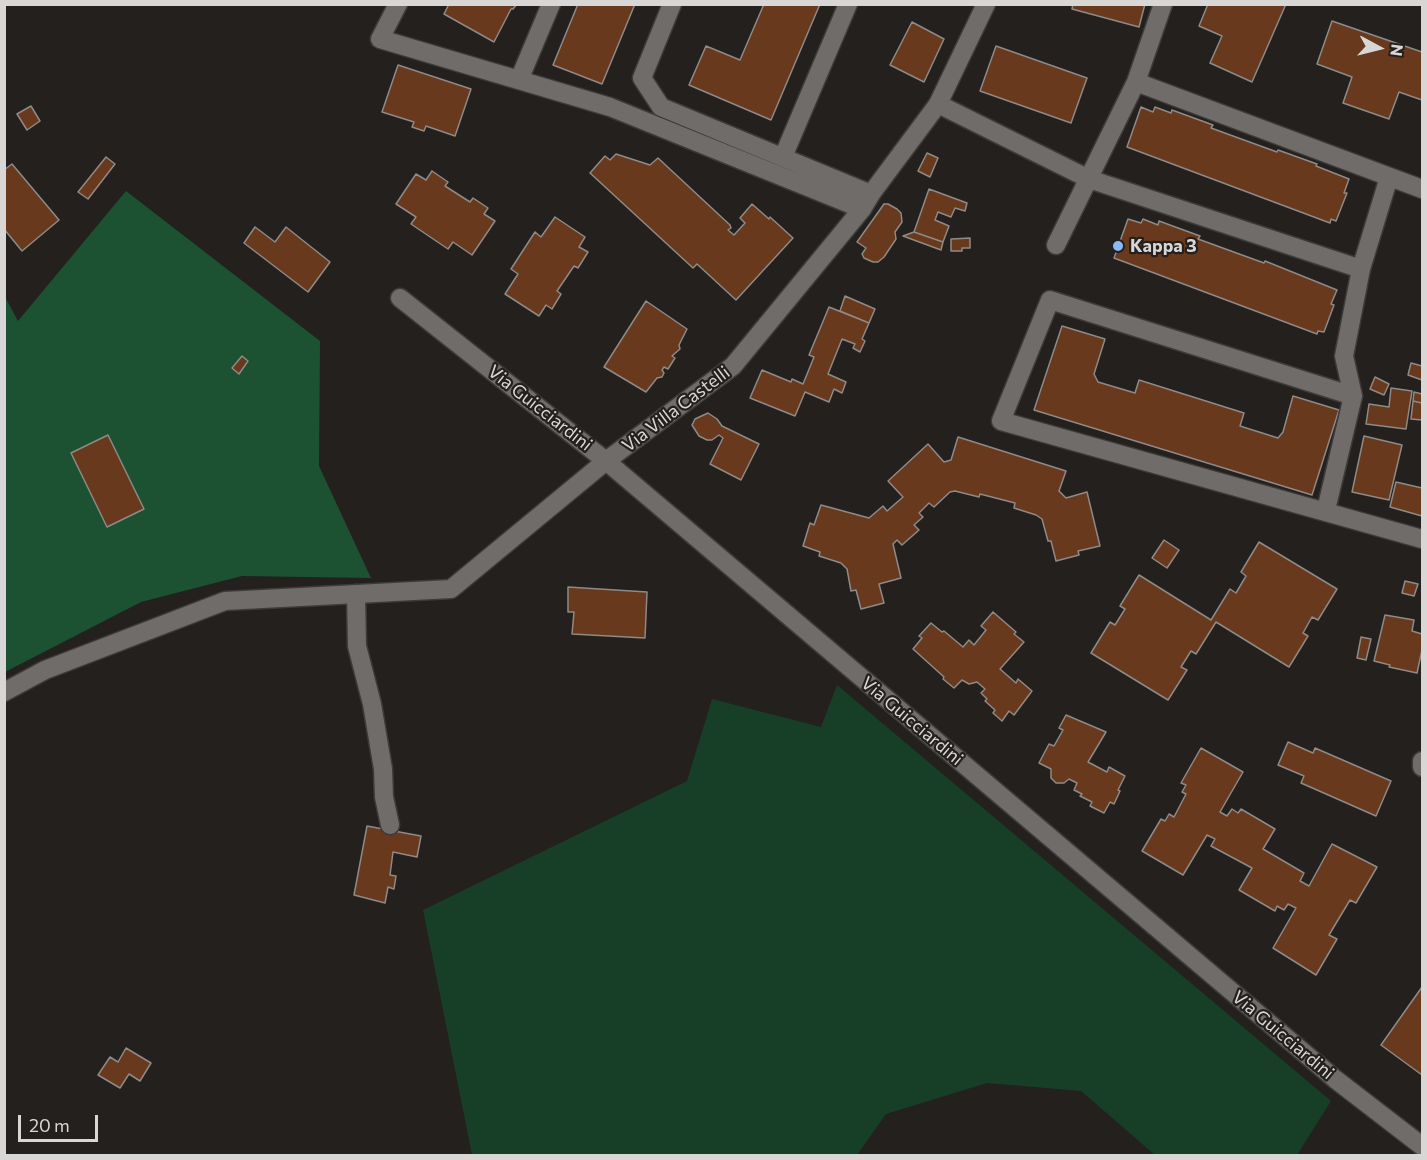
<!DOCTYPE html>
<style>
body{margin:0}
#map{position:relative;width:1427px;height:1160px;overflow:hidden;background:#23201e;font-family:Commissioner,sans-serif}
canvas{display:block}
.frame{position:absolute;inset:0;border:6px solid #d9d7d6;pointer-events:none}
.north{position:absolute;left:1349px;top:18px;width:60px;height:60px;-webkit-text-stroke:4px #23201e;paint-order:stroke;rotate:97deg;font-size:16px;font-weight:700;line-height:24px;text-align:center;color:#d9d7d6}
.north::after{content:'';display:block;margin:auto;width:21px;height:27px;background:#d9d7d6;clip-path:polygon(50% 0,100% 100%,50% 72%,0 100%)}
.scale{position:absolute;left:18px;top:1115px;width:80px;height:27px;box-sizing:border-box;border:3px solid #d9d7d6;border-top:0;padding-left:8px;font-size:18px;line-height:21px;white-space:nowrap;color:#d9d7d6;-webkit-text-stroke:4px #23201e;paint-order:stroke}
</style>
<div id="map">
<canvas width="1427" height="1160"></canvas>
<div class="frame"></div>
<div class="north">N</div>
<div class="scale">20 m</div>
</div>
<script>
const ctx = document.querySelector('canvas').getContext('2d');
ctx.lineJoin = 'round';
function paint(path, color) {
  ctx.fillStyle = color;
  ctx.fill(path, 'evenodd');
}
function shape(rows) {
  const path = new Path2D();
  for (const r of rows) {
    path.moveTo(r[0], r[1]);
    for (let i = 2; i < r.length; i += 2) path.lineTo(r[i], r[i + 1]);
  }
  return path;
}
function strokePath(path, color, width, dash) {
  ctx.strokeStyle = color;
  ctx.lineWidth = width;
  ctx.lineCap = dash ? 'butt' : 'round';
  ctx.setLineDash(dash || []);
  ctx.stroke(path);
}
function drawText(font, color, halo, rows, align = 'center') {
  ctx.font = font + ' Commissioner,sans-serif';
  ctx.lineWidth = 4.5;
  ctx.setLineDash([]);
  ctx.textBaseline = 'middle';
  ctx.strokeStyle = halo;
  ctx.fillStyle = color;
  for (const [text, x, y, turn = 0] of rows) {
    ctx.save();
    ctx.translate(x, y);
    ctx.rotate((+turn || 0) * Math.PI / 180);
    ctx.textAlign = isNaN(turn) ? turn : align;
    if (halo) ctx.strokeText(text, 0, 0);
    ctx.fillText(text, 0, 0);
    ctx.restore();
  }
}
paint(shape([
 [837,685,1331,1101,1297,1155,1155,1155,1081,1091,987,1083,886,1114,857,1155,472,1155,423,910,687,781,712,699,821,727]
]), '#173f27');
paint(shape([
 [126,191,320,341,319,466,371,578,242,576,141,602,5,672,4,295,18,321]
]), '#1c5232');
const building = shape([
 [449,4,517,4,513,9,511,9,494,42,444,14,449,4],
 [578,4,635,4,602,84,553,65,578,4],
 [764,4,820,4,771,120,689,85,706,46,740,60,764,4],
 [1073,4,1145,4,1139,27,1072,9,1073,4],
 [1208,4,1286,4,1252,82,1210,63,1222,36,1199,26,1208,4],
 [1332,21,1422,52,1422,100,1399,92,1389,119,1343,103,1352,77,1317,64,1332,21],
 [912,22,944,39,924,82,890,65,912,22],
 [996,46,1087,78,1071,123,980,91,996,46],
 [398,65,471,89,455,136,426,126,424,131,412,127,414,122,382,112,398,65],
 [31,106,40,121,27,130,17,114,31,106],
 [1141,107,1153,112,1155,107,1171,113,1172,110,1213,125,1211,128,1277,152,1278,150,1317,164,1316,166,1349,179,1344,193,1347,193,1336,221,1331,219,1330,223,1127,147,1141,107],
 [927,153,938,158,930,177,918,171,927,153],
 [616,154,650,165,658,158,730,225,731,228,728,230,734,235,745,223,740,218,752,204,769,219,770,217,793,238,736,300,697,264,693,268,590,173,605,156,610,160,616,154],
 [106,157,115,164,88,199,78,192,106,157],
 [12,164,59,220,22,251,4,229,4,170,12,164],
 [432,171,448,182,445,186,470,202,473,198,488,208,484,214,495,221,472,255,453,242,448,249,411,224,416,217,396,204,416,174,426,180,432,171],
 [929,189,967,203,965,211,955,208,951,217,938,212,935,220,949,226,943,242,914,232,929,189],
 [884,204,888,204,897,209,901,213,902,222,895,232,896,239,884,257,878,262,873,262,864,258,862,254,866,248,857,242,884,204],
 [555,217,585,237,579,247,588,252,578,268,574,266,557,291,561,294,552,309,546,305,539,316,505,294,518,274,511,269,535,232,541,237,555,217],
 [1128,219,1141,223,1143,219,1158,225,1159,221,1200,236,1198,239,1264,263,1265,261,1337,290,1331,304,1334,305,1324,332,1318,331,1317,334,1114,258,1128,219],
 [255,227,275,242,286,227,330,262,308,292,244,243,255,227],
 [914,232,943,242,941,250,903,236,914,232],
 [970,238,970,248,962,248,962,251,951,251,951,239,970,238],
 [845,296,875,309,869,323,840,311,845,296],
 [646,301,687,329,679,345,680,349,672,356,675,358,668,369,664,367,662,370,664,373,662,377,657,378,646,392,604,367,646,301],
 [829,307,869,323,862,339,865,341,860,352,853,348,855,344,842,339,828,374,846,382,842,393,834,389,829,402,805,392,795,416,750,398,762,370,791,382,792,379,803,384,814,357,809,355,829,307],
 [1062,326,1105,339,1094,374,1098,382,1135,393,1139,380,1244,413,1240,426,1278,438,1283,432,1293,396,1339,410,1312,495,1034,410,1062,326],
 [242,356,248,361,239,374,232,368,242,356],
 [1411,363,1422,366,1422,380,1408,375,1411,363],
 [1375,377,1389,384,1384,395,1370,389,1375,377],
 [1391,388,1412,391,1406,429,1366,424,1369,404,1389,407,1391,388],
 [1414,392,1422,394,1422,403,1413,401,1414,392],
 [1413,401,1422,403,1422,420,1411,419,1413,401],
 [708,413,717,419,722,426,759,444,741,480,710,464,723,438,719,435,712,440,707,440,699,436,692,425,695,419,708,413],
 [108,435,144,509,107,527,71,453,108,435],
 [1364,436,1402,445,1389,500,1352,492,1364,436],
 [958,437,1066,471,1059,491,1066,498,1087,492,1100,546,1078,551,1079,555,1056,561,1051,541,1048,541,1042,519,1036,515,1014,508,1015,503,980,494,979,497,955,491,950,492,934,507,929,503,919,513,923,517,914,525,919,530,902,545,897,540,893,544,901,578,879,584,884,603,861,609,856,590,851,591,847,569,841,563,819,556,820,552,803,546,810,523,814,525,821,505,869,518,883,506,887,511,903,497,888,481,928,444,944,462,951,460,958,437],
 [1396,482,1422,488,1422,516,1390,507,1396,482],
 [1164,540,1179,550,1167,568,1152,558,1164,540],
 [1259,542,1337,589,1318,620,1312,617,1303,633,1308,636,1289,667,1216,622,1196,654,1191,651,1181,667,1187,670,1168,700,1091,653,1110,622,1115,625,1125,609,1120,606,1139,575,1211,620,1230,589,1236,593,1246,576,1241,572,1259,542],
 [1405,581,1418,584,1414,596,1402,593,1405,581],
 [568,587,647,592,645,638,572,634,574,612,568,612,568,587],
 [993,612,1016,632,1014,634,1024,642,1000,669,1016,683,1018,679,1032,691,1014,715,1009,711,1002,721,993,713,995,710,985,701,987,699,981,693,985,689,977,682,969,684,962,680,954,688,943,679,944,677,913,649,922,638,919,636,931,623,942,632,944,631,963,647,969,640,974,645,986,630,981,626,993,612],
 [1385,615,1414,620,1412,631,1422,634,1422,650,1417,673,1389,667,1390,665,1374,661,1385,615],
 [1361,637,1371,639,1366,660,1357,658,1361,637],
 [1066,715,1106,732,1088,762,1107,772,1109,767,1125,776,1118,790,1120,791,1114,804,1110,802,1104,813,1090,806,1092,802,1080,796,1082,794,1074,790,1077,783,1069,779,1064,783,1056,783,1051,778,1051,769,1039,763,1049,744,1054,746,1063,730,1059,728,1066,715],
 [1288,742,1313,753,1315,748,1391,781,1376,816,1301,783,1304,776,1278,765,1288,742],
 [1201,748,1243,772,1220,812,1227,816,1232,809,1238,813,1241,809,1275,829,1263,849,1304,873,1300,881,1309,886,1332,844,1377,867,1356,903,1350,900,1329,935,1337,939,1316,975,1273,948,1296,908,1288,904,1284,910,1277,906,1275,911,1239,890,1252,868,1211,846,1215,839,1207,835,1183,875,1142,851,1161,819,1165,821,1169,814,1174,817,1186,794,1182,792,1186,785,1181,783,1201,748],
 [367,826,421,836,417,857,393,852,390,875,396,876,394,889,388,887,385,903,354,895,367,826],
 [1422,987,1422,1075,1381,1045,1422,987],
 [126,1048,151,1063,140,1081,129,1074,120,1088,98,1075,110,1057,118,1062,126,1048]
]);
paint(building, '#68391d');
strokePath(building, '#8e8a88', 1.5);
const street = shape([
 [398,4,380,39,610,107,862,209],
 [672,4,642,78,661,107,871,194],
 [519,80,551,4],
 [1136,82,1422,189],
 [938,104,1089,179,1361,269],
 [783,157,848,4],
 [1056,245,1136,82,1163,4],
 [400,298,606,461,1335,1079,1422,1146],
 [1353,396,1050,300,1001,421,1422,539],
 [1326,510,1353,396,1344,356,1361,269,1389,177],
 [356,594,357,646,372,704,383,769,384,797,390,825],
 [1422,761,1422,767]
]);
const secondary = shape([
 [4,692,45,670,225,601,451,589,606,461,733,366,862,209,871,194,938,104,986,4]
]);
strokePath(street, '#3d3b39', 21);
strokePath(secondary, '#3d3b39', 21);
strokePath(street, '#6f6c69', 18);
strokePath(secondary, '#6f6c69', 18);
for (const [x, y, r, color] of [
 [1118,246,6,"#8cb9fc"]
]) {
  const dot = new Path2D();
  dot.arc(x, y, r, 0, 2 * Math.PI);
  ctx.fillStyle = color;
  ctx.fill(dot);
  strokePath(dot, '#23201e', 2);
}
drawText('bold 18px', '#d9d7d6', '#23201e', [
 ["Kappa 3",1130,246]
], 'left');
drawText('18px', '#d9d7d6', '#23201e', [
 ["Via Guicciardini",540,408,38],
 ["Via Villa Castelli",676,409,-37],
 ["Via Guicciardini",912,721,40],
 ["Via Guicciardini",1283,1035,40]
]);
</script>
